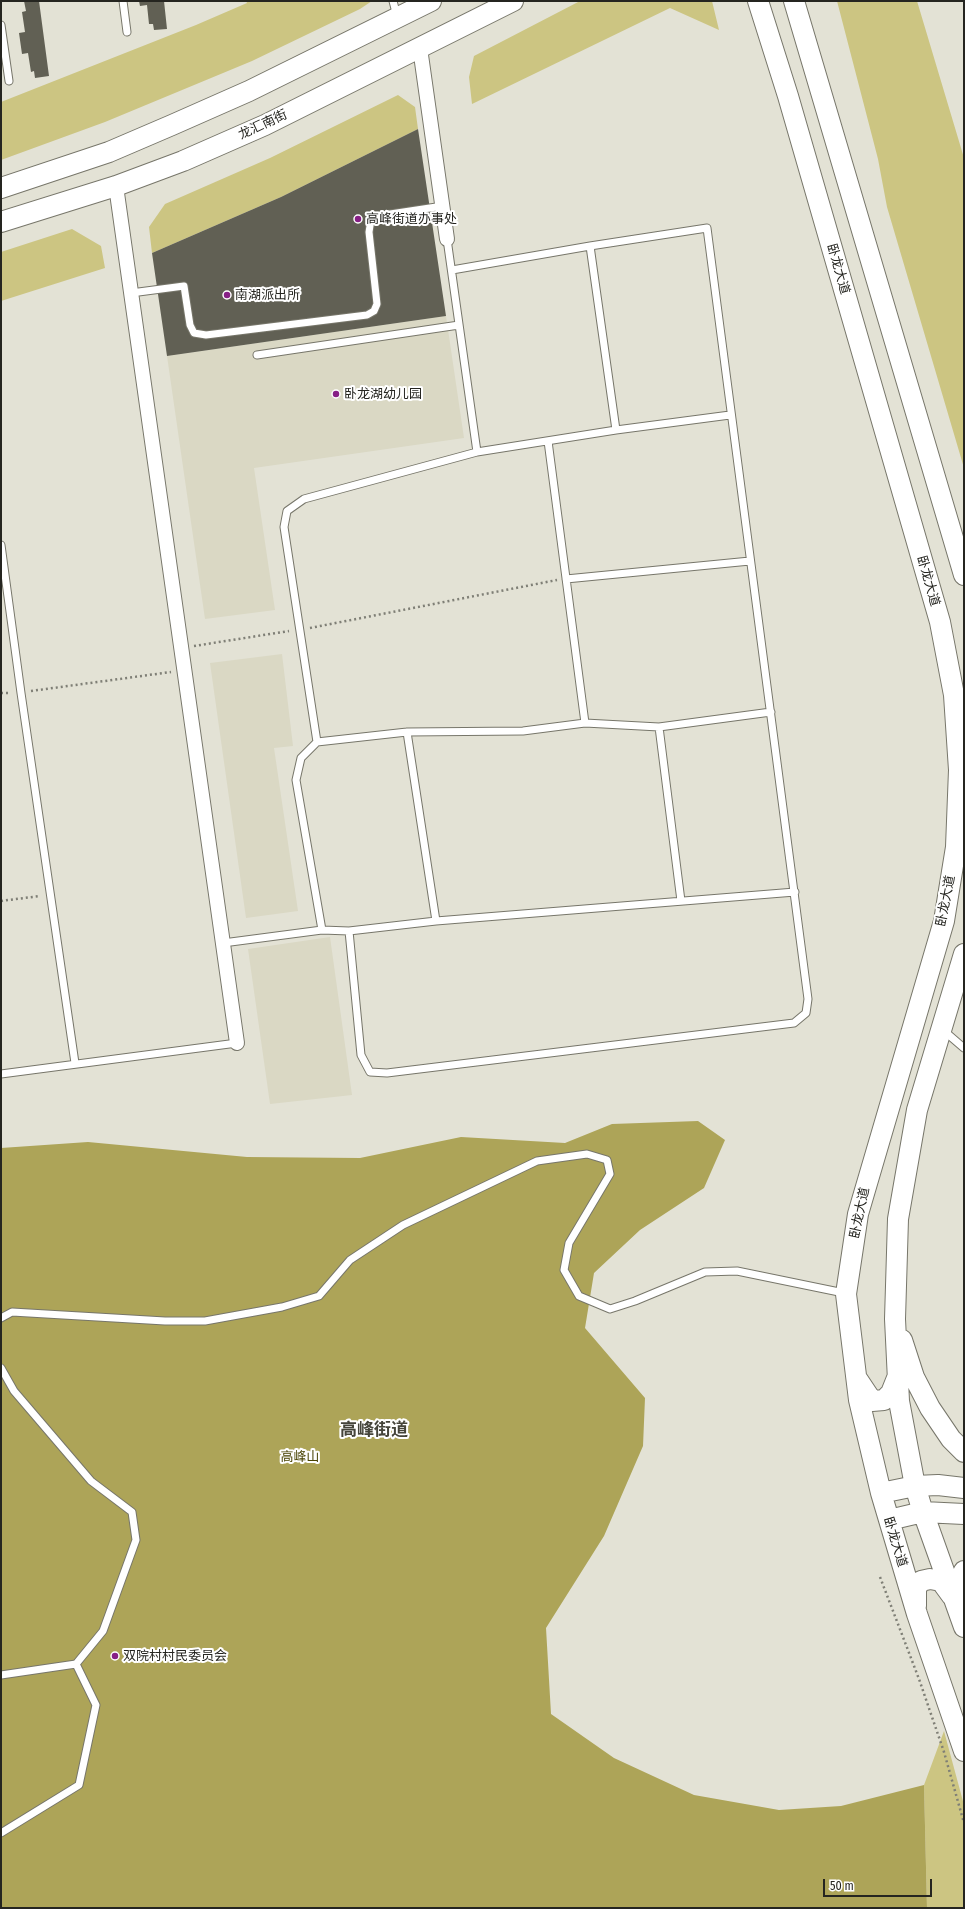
<!DOCTYPE html>
<meta charset="utf-8">
<style>
body{margin:0}
#map{position:relative;width:965px;height:1909px;overflow:hidden;background:#e3e2d5;font-family:"Fira Sans Condensed",sans-serif}
canvas{display:block}
.frame{position:absolute;inset:0;border:2px solid #252520;pointer-events:none}
.scale{position:absolute;left:823px;top:1879px;width:109px;height:18px;box-sizing:border-box;border:2px solid #252520;border-top:0;padding-left:5px;font-size:12px;line-height:14px;white-space:nowrap;color:#252520;-webkit-text-stroke:3px #fff;paint-order:stroke}
</style>
<div id="map">
<canvas width="965" height="1909"></canvas>
<div class="frame"></div>
<div class="scale">50 m</div>
</div>
<script>
const ctx = document.querySelector('canvas').getContext('2d');
ctx.lineJoin = 'round';
function paint(path, color) {
  ctx.fillStyle = color;
  ctx.fill(path, 'evenodd');
}
function shape(rows) {
  const path = new Path2D();
  for (const r of rows) {
    path.moveTo(r[0], r[1]);
    for (let i = 2; i < r.length; i += 2) path.lineTo(r[i], r[i + 1]);
  }
  return path;
}
function strokePath(path, color, width, dash) {
  ctx.strokeStyle = color;
  ctx.lineWidth = width;
  ctx.lineCap = dash ? 'butt' : 'round';
  ctx.setLineDash(dash || []);
  ctx.stroke(path);
}
function drawText(font, color, halo, rows, align = 'center') {
  ctx.font = font + ' "Fira Sans Condensed","Noto Sans SC",sans-serif';
  ctx.lineWidth = 4;
  ctx.setLineDash([]);
  ctx.textBaseline = 'middle';
  ctx.strokeStyle = halo;
  ctx.fillStyle = color;
  for (const [text, x, y, turn = 0] of rows) {
    ctx.save();
    ctx.translate(x, y);
    ctx.rotate((+turn || 0) * Math.PI / 180);
    ctx.textAlign = isNaN(turn) ? turn : align;
    if (halo) ctx.strokeText(text, 0, 0);
    ctx.fillText(text, 0, 0);
    ctx.restore();
  }
}
paint(shape([
 [446,316,464,438,254,468,275,610,205,619,167,356],
 [282,654,293,746,274,748,298,911,246,918,210,663],
 [330,937,352,1095,270,1104,248,949]
]), '#dad8c4');
paint(shape([
 [246,1,372,1,360,9,252,61,105,122,1,160,1,102,196,25,247,3],
 [580,1,712,1,719,30,670,8,472,104,469,77,474,56],
 [837,1,917,1,964,158,964,468,887,207,878,159],
 [398,95,415,107,418,129,281,197,152,253,149,227,165,204,270,158],
 [72,229,101,246,105,268,1,301,1,252],
 [944,1731,964,1805,964,1908,927,1908,924,1785]
]), '#ccc582');
paint(shape([
 [698,1121,725,1140,704,1188,640,1230,594,1273,585,1328,645,1398,643,1446,604,1536,546,1628,551,1714,614,1758,694,1795,779,1810,841,1806,924,1785,927,1908,1,1908,1,1148,88,1142,247,1157,360,1158,461,1137,565,1143,612,1124]
]), '#ada458');
paint(shape([
 [24,1,39,1,49,76,35,78,34,71,31,72,28,53,22,54,19,33,25,32,22,12,26,11],
 [139,1,164,1,167,29,154,30,153,24,149,24,147,5,140,6],
 [418,129,446,316,167,356,152,253,281,197]
]), '#616054');
const lane = shape([
 [123,1,127,32],
 [393,1,397,16],
 [1,25,9,81],
 [447,239,477,452],
 [590,246,616,430],
 [131,293,184,286,190,325,194,333,206,335,367,315,374,311,377,304,369,232,371,220,377,216,443,206],
 [257,355,459,325],
 [548,441,585,723],
 [1,545,21,693,75,1063],
 [566,579,750,561],
 [659,727,681,901],
 [407,732,436,921],
 [317,742,284,527,287,511,304,499,477,452,616,430,730,415],
 [322,930,296,780,301,758,317,742,407,732,523,731,585,723,659,727,771,712],
 [349,931,361,1055,370,1072,387,1073,794,1023,806,1013,808,999,707,228,590,246,452,270],
 [223,943,322,930,349,931,436,921,795,892],
 [943,1030,964,1048],
 [1,1074,237,1043],
 [1,1318,12,1312,165,1321,205,1321,282,1307,319,1296,350,1260,403,1225,537,1161,587,1154,607,1160,610,1174,569,1243,564,1270,579,1296,610,1309,635,1301,705,1272,737,1271,844,1293],
 [1,1368,14,1391,91,1481,132,1512,136,1540,103,1631,76,1664,1,1675],
 [1,1833,79,1785,96,1705,76,1664]
]);
const street = shape([
 [420,48,447,239],
 [116,186,237,1043]
]);
const secondary = shape([
 [758,1,788,96,940,622,954,695,959,770,956,847,944,921,858,1214,846,1294,859,1400,881,1493,917,1614,964,1751],
 [794,1,964,575],
 [1,188,109,152,172,125,249,91,431,1],
 [1,222,116,186,183,161,265,125,513,1],
 [964,954,917,1110,898,1219,895,1319,899,1401,915,1486,923,1512,964,1627],
 [902,1340,914,1377,930,1408,951,1439,964,1452],
 [858,1380,872,1401,884,1400,891,1393,897,1378],
 [881,1493,915,1486,938,1485,964,1488],
 [889,1520,923,1512,964,1514],
 [957,1603,957,1585,964,1571],
 [916,1606,916,1588,921,1581,930,1579,941,1581,952,1596]
]);
strokePath(lane, '#77766a', 9);
strokePath(street, '#77766a', 16);
strokePath(secondary, '#77766a', 22);
strokePath(shape([
 [310,628,557,580],
 [194,646,289,631],
 [31,691,171,672],
 [1,693,10,693],
 [1,901,40,896],
 [880,1577,919,1679,944,1752,964,1823]
]), '#7f7f76', 2.5, [2, 3]);
strokePath(lane, '#fff', 7);
strokePath(street, '#fff', 14);
strokePath(secondary, '#fff', 20);
for (const [x, y, r, color] of [
 [358,219,4,"#871f86"],
 [227,295,4,"#871f86"],
 [336,394,4,"#871f86"],
 [115,1656,4,"#871f86"]
]) {
  const dot = new Path2D();
  dot.arc(x, y, r, 0, 2 * Math.PI);
  ctx.fillStyle = color;
  ctx.fill(dot);
  strokePath(dot, '#fff', 1.5);
}
drawText('13px', '#252520', '#fff', [
 ["龙汇南街",263,125,-25],
 ["卧龙大道",838,269,74],
 ["卧龙大道",928,581,74],
 ["卧龙大道",946,901,-79],
 ["卧龙大道",860,1213,-78],
 ["卧龙大道",895,1542,73]
]);
drawText('13px', '#252520', '#fff', [
 ["高峰街道办事处",366,219],
 ["南湖派出所",235,295],
 ["卧龙湖幼儿园",344,394],
 ["双院村村民委员会",123,1656]
], 'left');
drawText('13px', '#484202', '#fff', [
 ["高峰山",300,1457]
]);
drawText('bold 17px', '#45443a', '#fff', [
 ["高峰街道",374,1430]
]);
</script>
